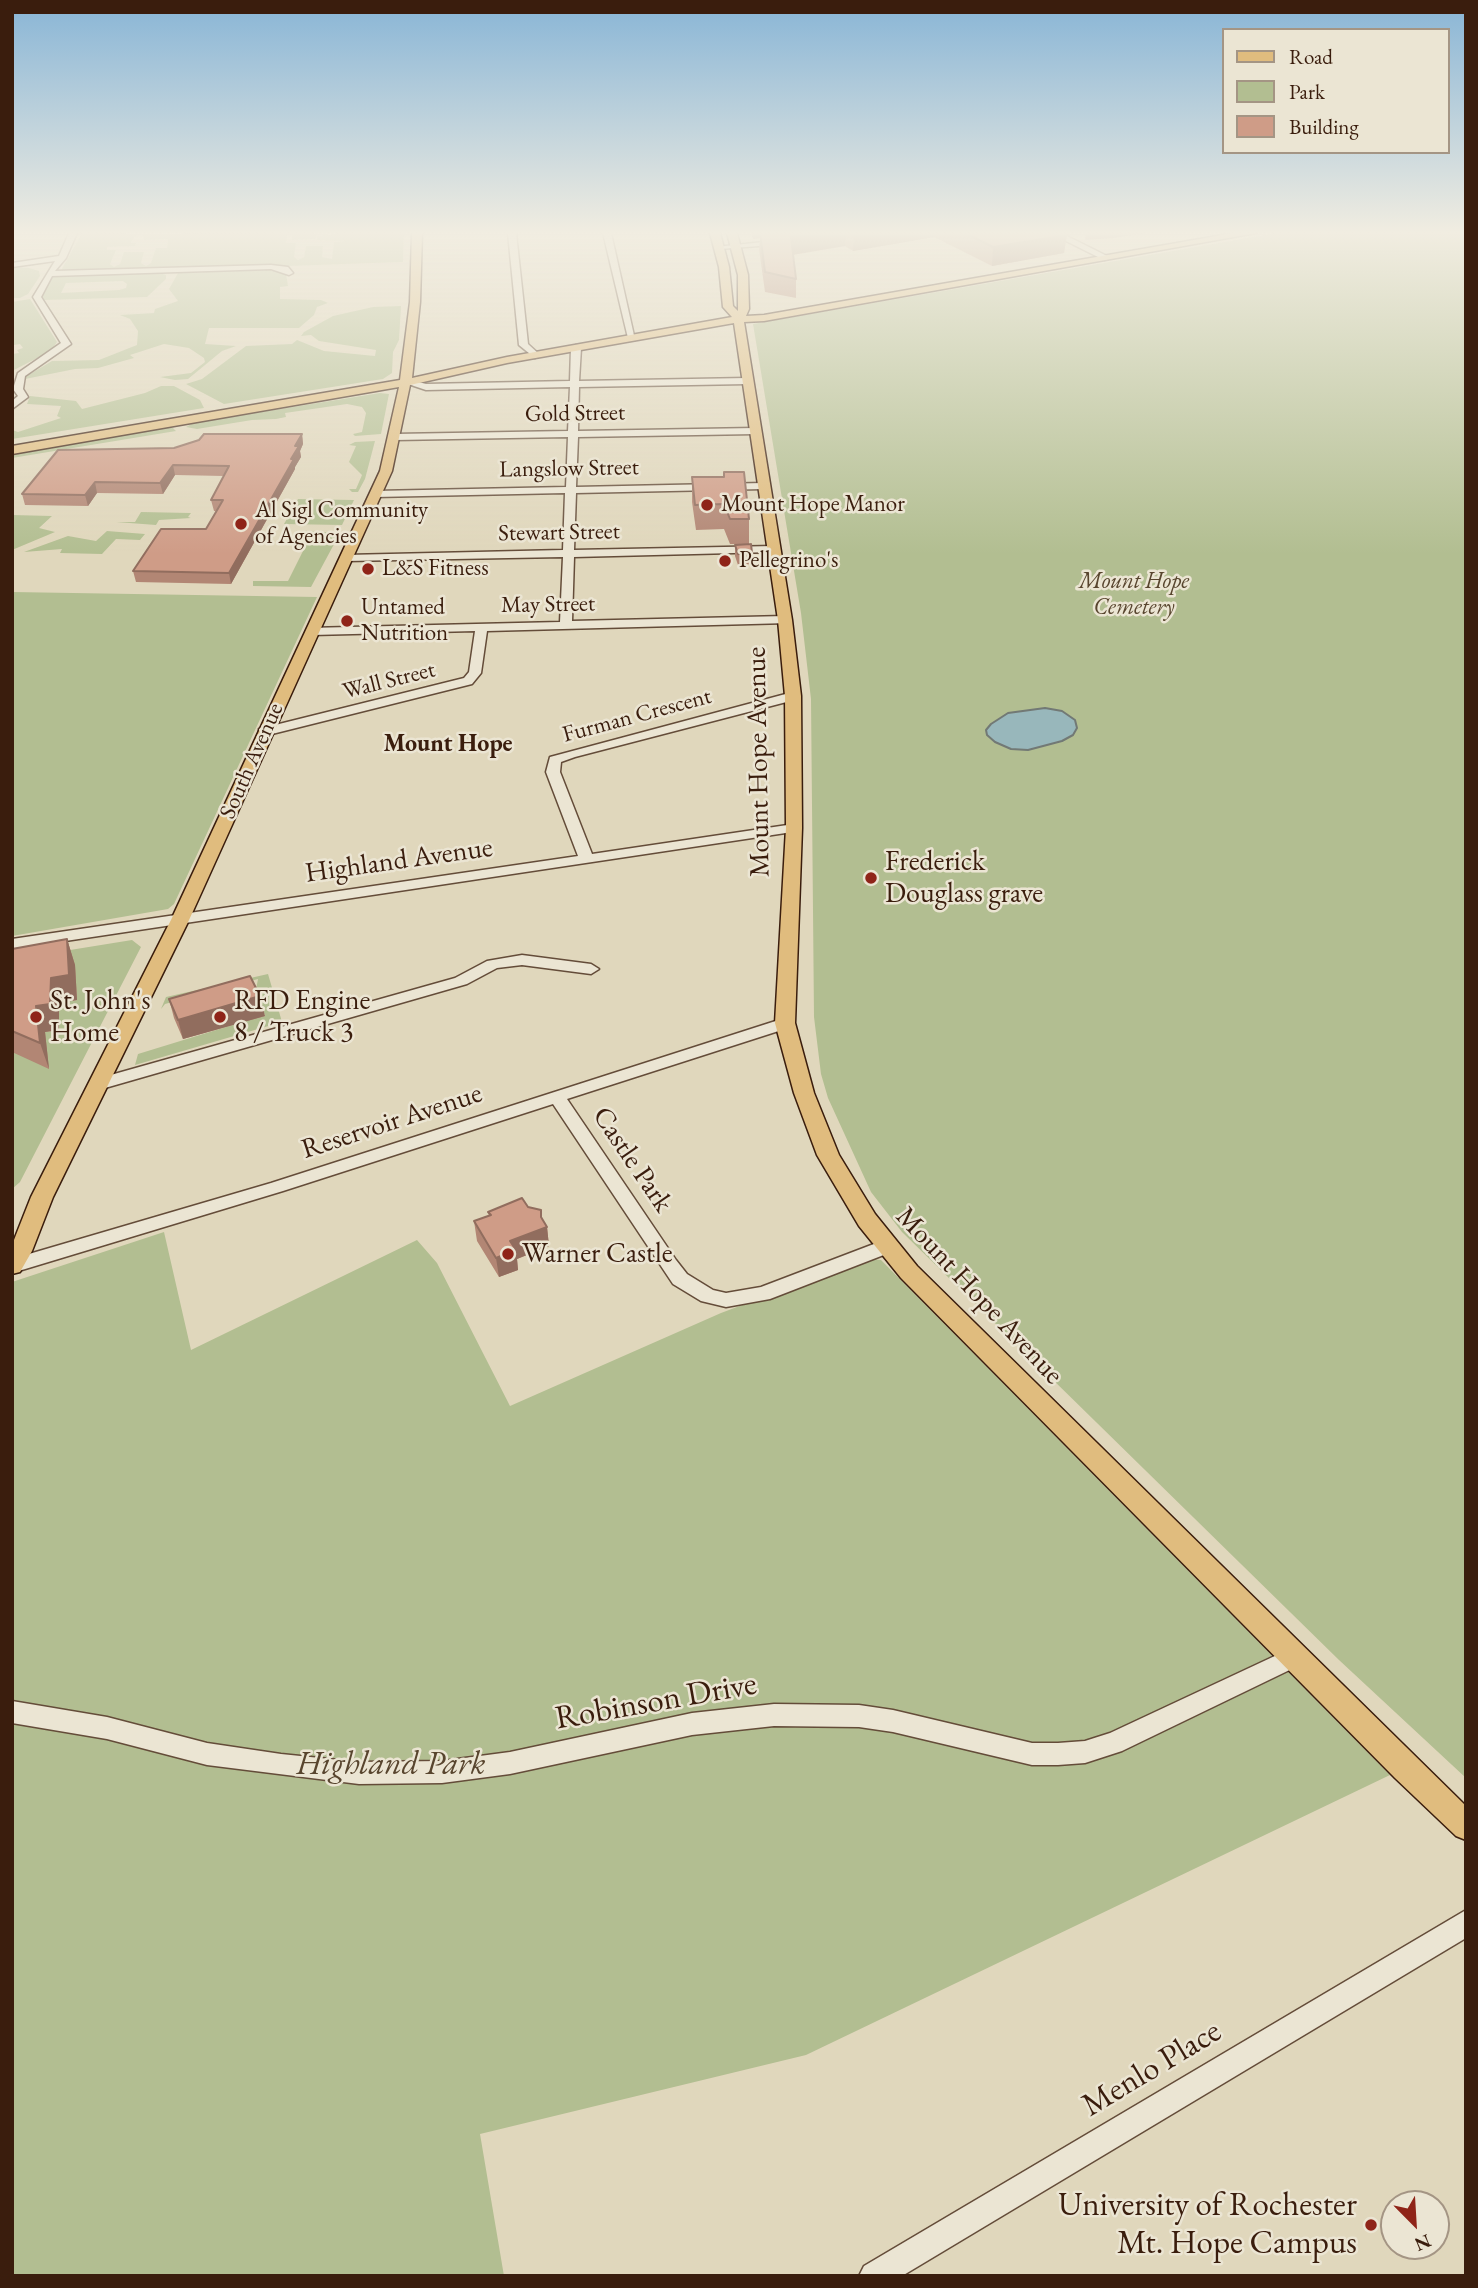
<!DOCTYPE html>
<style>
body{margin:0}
#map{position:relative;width:1478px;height:2288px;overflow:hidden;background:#e0d7bc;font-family:"EB Garamond",serif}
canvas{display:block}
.frame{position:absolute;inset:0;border:14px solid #3a1d0d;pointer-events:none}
.legend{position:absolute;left:1222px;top:28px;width:228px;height:126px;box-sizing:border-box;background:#ebe5d3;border:2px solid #a49584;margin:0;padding:9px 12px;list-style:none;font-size:21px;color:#3a1d0d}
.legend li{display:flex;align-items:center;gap:14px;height:35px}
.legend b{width:35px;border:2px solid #a49584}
.north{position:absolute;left:1380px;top:2190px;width:70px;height:70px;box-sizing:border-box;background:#ebe5d3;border:2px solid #a49584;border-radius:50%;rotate:156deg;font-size:19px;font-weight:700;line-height:28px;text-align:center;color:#3a1d0d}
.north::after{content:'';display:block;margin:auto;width:24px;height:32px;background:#8f2418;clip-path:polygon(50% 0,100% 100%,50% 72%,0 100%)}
</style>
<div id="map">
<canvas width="1478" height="2288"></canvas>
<div class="frame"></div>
<ul class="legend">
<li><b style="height:9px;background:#e0bc7e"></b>Road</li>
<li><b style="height:19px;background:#b2be91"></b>Park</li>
<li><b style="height:19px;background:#cf9c87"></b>Building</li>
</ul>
<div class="north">N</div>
</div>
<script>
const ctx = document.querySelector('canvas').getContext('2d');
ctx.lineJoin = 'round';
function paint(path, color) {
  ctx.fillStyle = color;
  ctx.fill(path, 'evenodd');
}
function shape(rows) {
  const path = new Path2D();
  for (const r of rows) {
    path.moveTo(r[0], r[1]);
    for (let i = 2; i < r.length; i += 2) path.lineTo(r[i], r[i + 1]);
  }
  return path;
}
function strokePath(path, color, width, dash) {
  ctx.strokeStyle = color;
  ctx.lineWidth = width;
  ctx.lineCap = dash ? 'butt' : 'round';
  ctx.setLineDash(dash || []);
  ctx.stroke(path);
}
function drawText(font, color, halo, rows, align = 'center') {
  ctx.font = font + ' "EB Garamond",serif';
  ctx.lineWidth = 5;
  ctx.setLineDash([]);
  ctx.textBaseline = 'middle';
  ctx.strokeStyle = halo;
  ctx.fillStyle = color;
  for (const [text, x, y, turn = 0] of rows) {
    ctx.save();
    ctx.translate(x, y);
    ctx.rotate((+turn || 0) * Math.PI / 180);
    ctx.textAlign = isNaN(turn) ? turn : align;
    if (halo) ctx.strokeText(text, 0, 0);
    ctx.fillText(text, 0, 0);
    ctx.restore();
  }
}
paint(shape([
 [82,233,140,234,134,237,131,243,136,243,135,246,107,247,107,250,116,250,110,264,114,267,120,264,124,252,144,252,141,263,146,266,151,263,156,248,167,248,168,239,144,240,142,234,313,233,316,235,315,239,292,240,292,234,287,234,286,243,296,243,294,257,298,260,304,257,306,246,323,246,322,257,332,259,334,242,346,241,317,240,317,236,342,233,404,233,403,262,59,274],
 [1276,233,1466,233,1466,1778,1339,1660,902,1232,871,1192,828,1098,821,1074,814,1017,811,699,801,613,753,324],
 [12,267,29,268,39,271,40,276,28,294,20,298,12,298],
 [267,270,286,273,288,286,280,287,280,299,321,300,328,303,317,307,314,315,299,328,209,328,205,344,236,346,222,351,188,379,175,380,160,377,191,373,205,362,204,358,189,348,164,344,130,355,134,358,98,368,75,369,25,379,25,377,52,361,99,360,137,345,138,331,130,319,120,315,154,313,155,309,178,301,169,289,178,273],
 [161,273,166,275,166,279,147,297,44,300,41,295,51,277],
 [123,281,127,284,126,288,119,290,61,293,66,283],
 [30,299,57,342,51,351,12,371,12,354,19,353,17,350,23,348,20,344,14,345,12,341,12,302],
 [401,306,399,340,393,352,392,373,383,379,224,404,186,384,202,379,246,346,292,344,297,340,324,351,375,356,376,350,319,341,311,335,301,336,304,332,333,316,373,307],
 [161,386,174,386,200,400,204,408,12,439,12,430,18,432,61,418,57,416,61,406,27,404,30,396,76,401,82,409,145,393],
 [380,393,389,394,381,434,355,436,353,434,362,432,366,413,362,407,347,404,285,413,286,417,276,419,252,420,197,429,186,427,193,423],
 [165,428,173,428,176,431,12,458,12,455],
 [375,441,365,479,358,492,352,492,349,489,356,489,362,475,349,462,356,446,349,445,355,442],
 [298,499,354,500,342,525,284,524],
 [141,512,191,513,188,517,191,518,159,520,156,525,116,522,135,522],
 [12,515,52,516,39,528,55,532,12,550],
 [107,531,145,534,140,540,116,539,102,554,60,553,62,549,24,552,68,536,96,541],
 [306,531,340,533,311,587,253,586,253,581,288,581,311,535,302,534],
 [12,592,317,597,174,904,168,909,12,936],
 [132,940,141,947,20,1182,12,1189,12,1037,59,1030,59,1003,77,1000,74,965,12,953,33,956],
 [268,974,282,1022,135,1065,138,1054,265,1015,255,995,258,979,165,1004,161,1009,166,997],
 [164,1232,191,1350,417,1240,437,1263,510,1406,721,1313,846,1266,871,1259,881,1260,1390,1775,806,2055,480,2134,504,2276,12,2276,12,1282]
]), '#b2be91');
const water = shape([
 [1045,708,1062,711,1075,720,1077,728,1073,735,1062,741,1028,750,1011,749,995,742,987,735,986,730,991,724,1008,713,1045,708]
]);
paint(water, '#98b7bb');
strokePath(water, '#727975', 2);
const minor = shape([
 [69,233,77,233,66,258,55,271,271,265,288,267,293,273,289,275,271,269,52,276,41,297,71,344,25,376,23,389,28,397,12,409,12,401,18,396,13,389,18,373,61,343,33,297,55,261,12,267,12,263,59,256,69,233],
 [508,233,516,233,528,344,540,355,535,358,519,345,508,233],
 [603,233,611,233,635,340,628,338,603,233],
 [1050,233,1061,233,1111,258,1104,260,1050,233],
 [782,240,785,244,720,249,716,247,782,240],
 [576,345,581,348,579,381,747,378,752,381,747,384,579,387,578,431,755,428,760,431,755,434,578,437,576,487,763,483,768,486,763,489,576,493,574,550,774,546,780,549,774,552,574,557,572,621,785,616,791,620,789,623,487,631,481,673,472,684,264,736,259,735,259,729,464,678,469,672,475,631,312,635,308,634,308,628,560,622,563,557,346,561,340,558,346,555,563,550,565,493,375,497,370,494,375,491,566,487,568,437,395,440,390,437,395,434,568,431,570,387,426,390,399,381,404,378,426,384,570,381,571,348,576,345],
 [793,692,798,693,798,699,575,757,561,762,560,772,592,854,794,824,799,825,799,831,12,949,12,939,578,856,546,772,550,757,793,692],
 [522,955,591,964,599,969,591,974,522,965,497,968,467,984,105,1088,99,1090,91,1084,93,1080,455,978,487,961,522,955],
 [785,1018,791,1019,793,1023,791,1027,567,1099,676,1260,687,1274,713,1290,726,1293,761,1287,887,1239,894,1241,896,1246,894,1251,770,1299,726,1307,701,1301,673,1284,553,1104,283,1191,12,1273,12,1259,271,1183,785,1018],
 [1294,1647,1302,1650,1305,1657,1302,1664,1122,1751,1085,1763,1058,1765,1032,1765,893,1732,859,1727,774,1726,692,1735,510,1774,442,1783,359,1784,207,1765,107,1739,12,1723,12,1701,107,1717,207,1743,281,1754,359,1762,442,1761,510,1752,692,1713,774,1704,859,1705,893,1710,1032,1743,1058,1743,1085,1741,1110,1733,1294,1647],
 [1466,1910,1466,1938,902,2276,859,2276,864,2266,1466,1910]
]);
const major = shape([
 [412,233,422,233,420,302,412,378,507,357,732,317,723,307,719,267,710,233,720,233,729,267,733,306,738,311,738,275,727,233,737,233,748,275,749,309,746,316,764,315,1234,233,1256,233,764,321,744,322,792,620,801,696,802,828,795,1023,814,1093,839,1155,875,1214,917,1266,1466,1806,1466,1840,1456,1836,1395,1778,901,1278,859,1226,817,1155,794,1093,775,1023,786,828,785,696,778,620,734,323,507,363,410,385,392,471,189,920,53,1197,32,1251,20,1272,12,1274,12,1245,31,1197,171,920,380,471,399,387,12,454,12,446,400,380,410,302,412,233]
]);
strokePath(minor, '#644c39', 3);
strokePath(major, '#3a1d0d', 3);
paint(minor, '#ebe5d3');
paint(major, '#e0bc7e');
paint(shape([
 [751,233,1067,233,1067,235,1064,253,992,266,934,237,853,251,845,246,793,255,796,279,796,298,765,292,759,249,760,238,753,239],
 [302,434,303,444,300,451,301,457,295,467,295,469,231,584,136,582,133,571,206,529,216,511,214,511,211,500,224,476,175,475,163,494,97,493,88,506,25,505,22,494,174,448],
 [692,477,724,477,749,519,749,544,730,544,724,529,696,530,692,502],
 [735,545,752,553,752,564,738,565,735,556],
 [67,939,75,965,77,1000,59,1003,59,1030,45,1032,49,1069,12,1052,12,949],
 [169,999,265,1016,183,1039,174,1018],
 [528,1207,541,1210,542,1219,547,1227,549,1246,517,1259,518,1270,499,1277,477,1241,474,1221,489,1216,488,1212]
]), '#b28674');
paint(shape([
 [753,233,760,233,760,238,753,239],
 [811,233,846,233,845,246,790,255,791,237],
 [854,233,934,233,934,237,853,251],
 [1063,233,1067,233,1064,253,992,266,993,247],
 [1086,233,1147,233,1113,238,1085,240],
 [302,434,303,444,300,451,301,457,295,467,295,469,231,584,229,573,291,459,295,446],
 [173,465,175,475,163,494,160,483],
 [95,482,97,493,88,506,85,495],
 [67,939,75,965,77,1000,59,1003,59,1030,45,1032,49,1069,40,1043,36,1006,51,978],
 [260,996,265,1016,183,1039,178,1020],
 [541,1210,543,1228,547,1227,549,1246,517,1259,518,1270,499,1277,496,1258,510,1241,541,1217]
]), '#916d5e');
const building = shape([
 [760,233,811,233,791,237,796,279,765,272,760,233],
 [965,233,1064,233,1067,235,993,247,965,233],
 [204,434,302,434,295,446,299,446,291,459,294,459,229,573,133,571,161,529,206,529,223,500,211,500,229,466,173,465,160,483,95,482,85,495,22,494,58,450,174,448,199,440,204,434],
 [724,472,744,472,749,519,730,519,724,504,695,505,692,477,724,477,724,472],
 [751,544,752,553,738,554,735,545,751,544],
 [67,939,69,975,51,978,50,1004,36,1006,40,1043,12,1031,12,949,67,939],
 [250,976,260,996,178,1020,169,999,250,976],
 [522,1198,528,1207,541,1210,541,1217,547,1227,510,1241,516,1250,496,1258,474,1221,491,1215,488,1212,522,1198]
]);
paint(building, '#cf9c87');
strokePath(building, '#916d5e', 2);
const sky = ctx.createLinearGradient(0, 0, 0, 554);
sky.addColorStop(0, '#88b5d6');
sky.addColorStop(0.42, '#f1ede1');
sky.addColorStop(1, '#f1ede100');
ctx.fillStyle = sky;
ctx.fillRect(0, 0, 1478, 554);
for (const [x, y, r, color] of [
 [707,505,7,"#8f2418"],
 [241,524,7,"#8f2418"],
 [725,561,7,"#8f2418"],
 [368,569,7,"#8f2418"],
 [347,621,7,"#8f2418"],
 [871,878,7,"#8f2418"],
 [36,1017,7,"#8f2418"],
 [220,1017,7,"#8f2418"],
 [508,1254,7,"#8f2418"],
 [1371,2225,7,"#8f2418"]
]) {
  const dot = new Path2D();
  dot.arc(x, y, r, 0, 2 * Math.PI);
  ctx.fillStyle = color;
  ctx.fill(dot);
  strokePath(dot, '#ebe5d3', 2.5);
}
drawText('23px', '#3a1d0d', '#ebe5d3', [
 ["Gold Street",575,414,-1],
 ["Langslow Street",569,469,-1],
 ["Stewart Street",559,533,-1],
 ["May Street",548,605,-1],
 ["Wall Street",389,681,-14],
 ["Furman Crescent",637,716,-15],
 ["South Avenue",252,761,-66]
]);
drawText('23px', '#3a1d0d', '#ebe5d3', [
 ["Mount Hope Manor",721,505],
 ["Al Sigl Community",255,511],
 ["of Agencies",255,537],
 ["Pellegrino's",739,561],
 ["L&S Fitness",382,569],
 ["Untamed",361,608],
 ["Nutrition",361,634]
], 'left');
drawText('italic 23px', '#58452e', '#ebe5d3', [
 ["Mount Hope",1134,582],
 ["Cemetery",1134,608]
]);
drawText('bold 24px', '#3a1d0d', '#ebe5d3', [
 ["Mount Hope",448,744]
]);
drawText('28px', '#3a1d0d', '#ebe5d3', [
 ["Mount Hope Avenue",759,762,-91],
 ["Highland Avenue",399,861,-8],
 ["Reservoir Avenue",392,1122,-18],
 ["Castle Park",632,1160,56],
 ["Mount Hope Avenue",979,1296,47]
]);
drawText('28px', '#3a1d0d', '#ebe5d3', [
 ["Frederick",885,862],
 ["Douglass grave",885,894],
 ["St. John's",50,1001],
 ["Home",50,1033],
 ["RFD Engine",234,1001],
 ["8 / Truck 3",234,1033],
 ["Warner Castle",522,1254]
], 'left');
drawText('33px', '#3a1d0d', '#ebe5d3', [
 ["Robinson Drive",656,1702,-10],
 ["Menlo Place",1152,2069,-31]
]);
drawText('italic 33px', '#58452e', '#ebe5d3', [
 ["Highland Park",391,1765]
]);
drawText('33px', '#3a1d0d', '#ebe5d3', [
 ["University of Rochester",1357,2206],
 ["Mt. Hope Campus",1357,2244]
], 'right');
</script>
